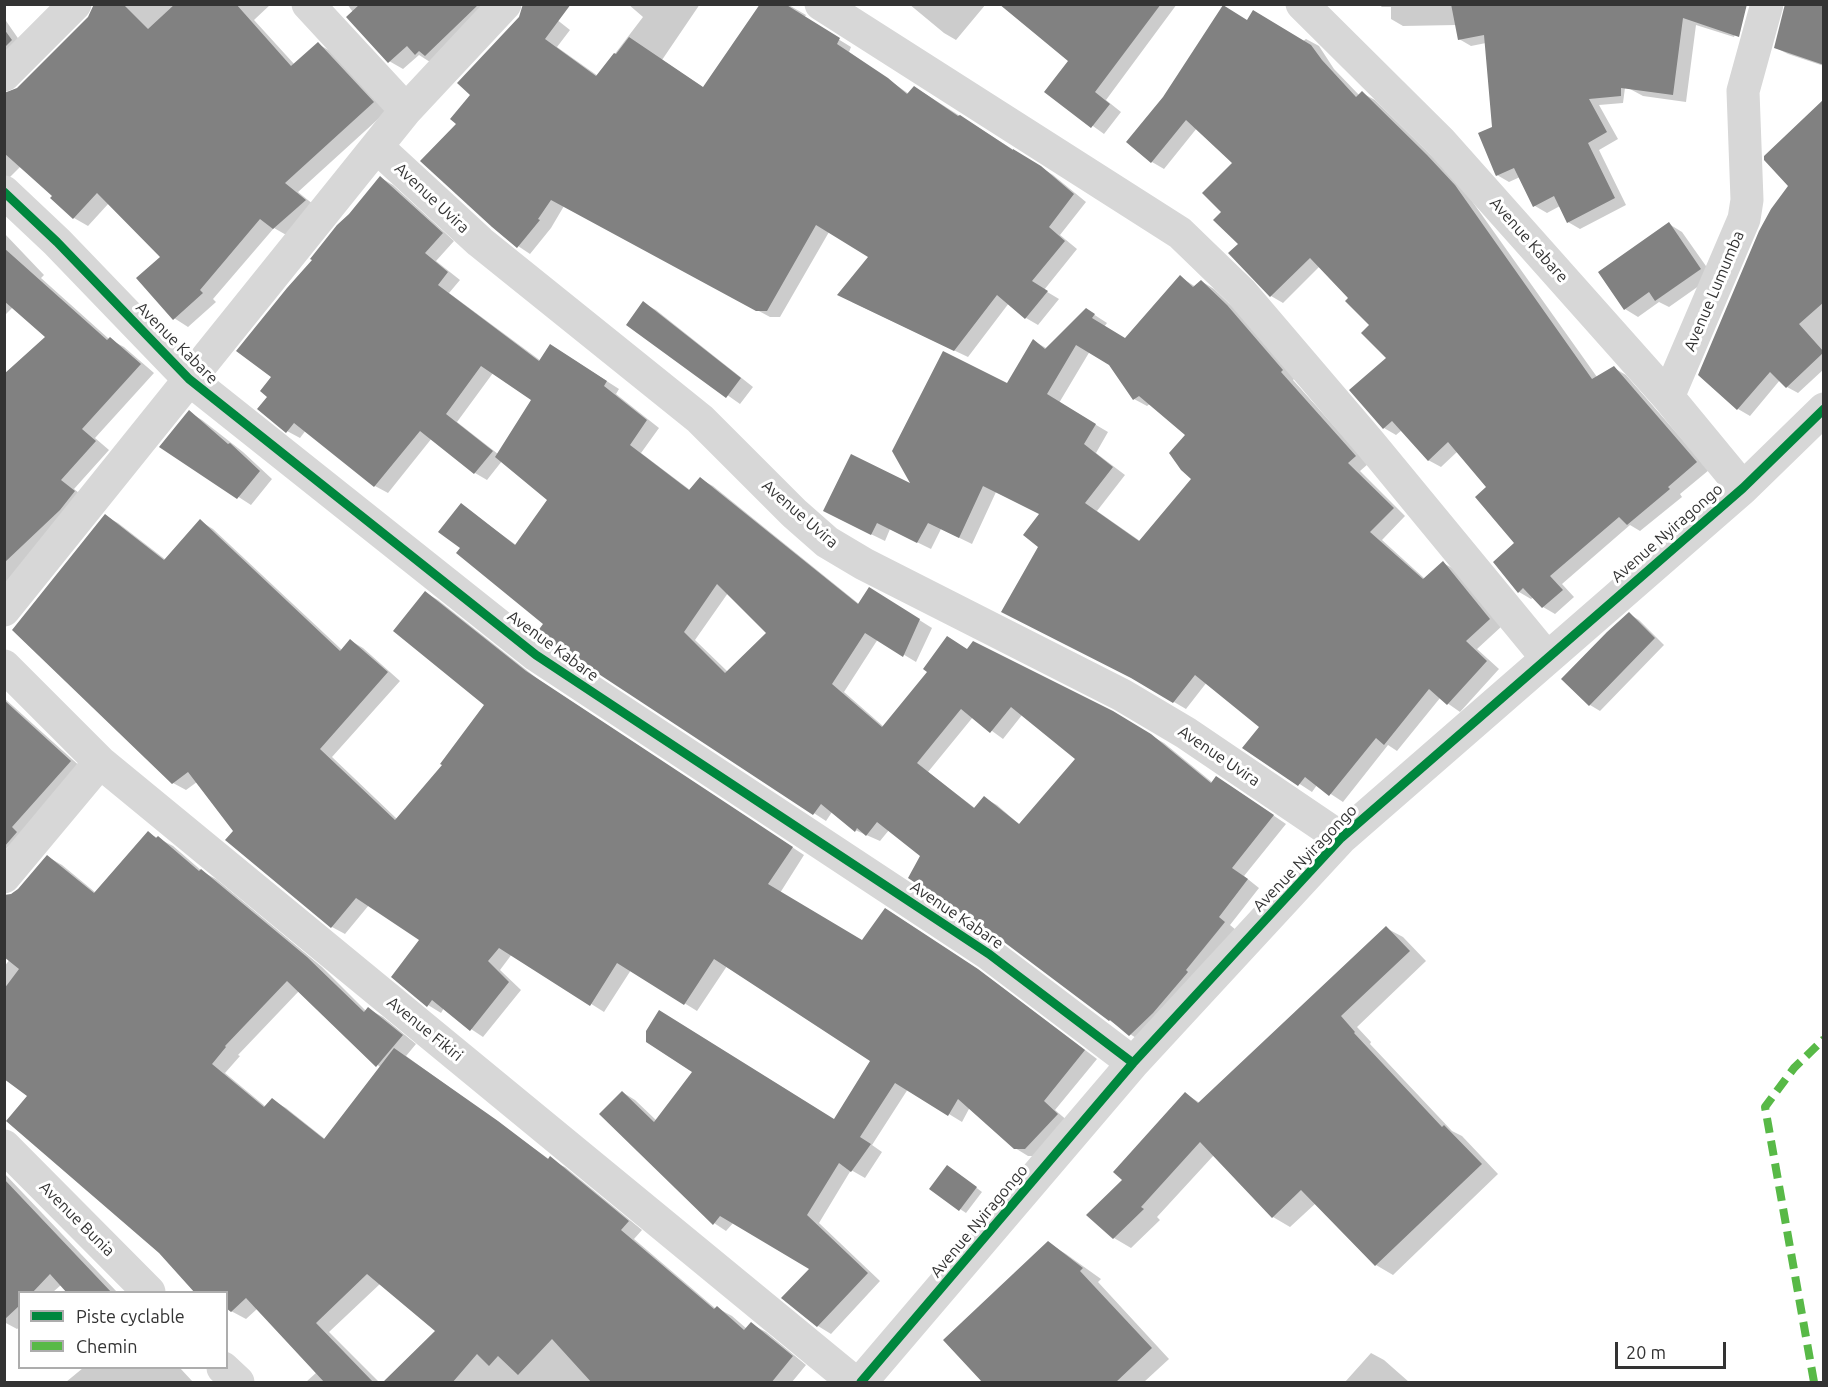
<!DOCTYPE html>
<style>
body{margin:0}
#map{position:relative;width:1828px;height:1387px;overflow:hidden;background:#fff;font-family:Ubuntu,sans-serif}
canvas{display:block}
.frame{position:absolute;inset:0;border:6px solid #333;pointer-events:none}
.legend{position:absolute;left:18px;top:1291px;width:210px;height:78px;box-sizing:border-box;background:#fff;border:2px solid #adadad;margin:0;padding:8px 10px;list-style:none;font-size:18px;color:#333}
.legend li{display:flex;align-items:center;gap:12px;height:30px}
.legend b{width:30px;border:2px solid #adadad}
.scale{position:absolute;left:1615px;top:1342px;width:111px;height:27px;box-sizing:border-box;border:3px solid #333;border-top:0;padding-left:8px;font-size:18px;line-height:21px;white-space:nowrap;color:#333;-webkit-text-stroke:4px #fff;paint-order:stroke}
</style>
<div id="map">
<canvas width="1828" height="1387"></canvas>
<div class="frame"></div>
<ul class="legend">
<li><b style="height:8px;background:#00873e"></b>Piste cyclable</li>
<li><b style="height:8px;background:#58b947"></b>Chemin</li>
</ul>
<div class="scale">20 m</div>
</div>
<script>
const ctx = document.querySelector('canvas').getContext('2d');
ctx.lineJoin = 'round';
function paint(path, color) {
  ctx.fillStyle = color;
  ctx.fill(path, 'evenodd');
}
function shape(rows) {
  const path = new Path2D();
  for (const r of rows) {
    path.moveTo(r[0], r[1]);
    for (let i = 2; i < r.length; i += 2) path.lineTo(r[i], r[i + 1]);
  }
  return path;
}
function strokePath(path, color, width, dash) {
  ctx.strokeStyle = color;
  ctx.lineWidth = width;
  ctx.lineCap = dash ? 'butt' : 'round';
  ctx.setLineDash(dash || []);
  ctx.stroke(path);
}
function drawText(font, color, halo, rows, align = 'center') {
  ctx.font = font + ' Ubuntu,sans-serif';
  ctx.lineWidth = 6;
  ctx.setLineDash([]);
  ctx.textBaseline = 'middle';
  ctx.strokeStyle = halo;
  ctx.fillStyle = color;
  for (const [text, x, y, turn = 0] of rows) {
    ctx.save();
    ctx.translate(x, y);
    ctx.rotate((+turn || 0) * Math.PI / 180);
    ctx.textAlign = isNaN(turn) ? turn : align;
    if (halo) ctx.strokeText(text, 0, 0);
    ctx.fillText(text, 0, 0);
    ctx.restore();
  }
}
paint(shape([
 [102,4,271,4,254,20,295,65,318,44,332,52,387,111,298,192,319,209,288,236,274,228,213,299,216,302,188,327,174,318,163,257,109,203,88,226,74,218,54,195,21,166,4,183,4,102],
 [347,4,500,4,430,62,419,55,403,69,389,61],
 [537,4,570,30,557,47,598,76,643,17,628,4,700,4,662,60,704,88,761,4,787,4,806,15,804,18,851,47,849,52,909,94,914,87,927,95,1053,175,1086,202,1060,235,1077,249,1044,290,1059,299,1038,325,1026,318,1009,303,968,357,852,302,870,257,829,232,780,317,770,317,564,206,551,228,530,254,518,246,458,124,472,94],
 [909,4,986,4,956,40,944,33],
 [1001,4,1177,4,1106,100,1121,112,1104,134,1046,92,1071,61],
 [1378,4,1636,4,1623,103,1599,105,1618,139,1599,150,1626,205,1580,229,1568,222,1560,206,1547,213,1535,206,1520,177,1509,182,1497,175,1486,43,1471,46,1459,39,1456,25,1403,26,1391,19,1391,7,1382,7],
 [1661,4,1746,4,1734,37,1696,25,1686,102,1643,96,1630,89],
 [1824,4,1824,66,1788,54,1776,48],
 [4,18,22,44,4,56],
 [1306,39,1319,46,1334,69,1360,96,1362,93,1375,100,1440,164,1467,194,1597,377,1614,368,1626,375,1709,470,1680,494,1682,497,1640,531,1630,525,1562,584,1574,597,1555,614,1543,607,1534,597,1531,599,1519,592,1495,563,1516,543,1488,488,1458,451,1441,467,1428,460,1402,430,1396,435,1384,428,1388,358,1371,325,1350,298,1320,266,1283,303,1271,296,1223,212,1235,163,1197,128,1164,169,1152,162,1128,142,1257,72],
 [1824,102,1824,369,1798,393,1787,387,1780,380,1750,416,1738,409,1699,375,1790,186],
 [381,178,393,185,454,241,436,261,460,280,449,293,541,361,563,353,619,389,616,394,659,428,641,453,690,490,700,479,713,486,859,604,881,596,932,628,916,662,878,639,844,692,884,727,968,650,1126,721,1164,743,1213,783,1229,785,1286,824,1244,876,1259,888,1230,925,1236,930,1142,1042,1109,1020,922,855,889,830,880,841,855,830,832,812,826,821,548,639,545,624,462,548,461,505,516,545,549,499,502,461,487,480,475,473,432,438,388,493,375,486,306,430,300,438,287,431,269,396,273,377],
 [493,373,533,400,498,454,457,422],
 [728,593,768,633,728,672,695,640],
 [1022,715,1077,759,1020,825,997,805,984,798,976,809,928,772,973,717,1003,739],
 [1669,224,1682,232,1713,276,1669,307,1659,302,1638,317,1625,309],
 [4,233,44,275,41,278,109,339,124,347,154,373,95,438,109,450,74,489,88,500,4,602,4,376,47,337,13,307,4,316],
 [1180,277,1196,287,1201,281,1214,289,1240,314,1295,378,1293,380,1368,464,1360,471,1405,516,1382,540,1425,579,1443,563,1456,570,1502,626,1477,649,1499,669,1460,712,1440,698,1397,751,1388,745,1343,802,1317,785,1312,792,1244,748,1261,726,1207,682,1186,709,1143,684,1040,546,1041,514,996,492,972,544,941,529,931,549,890,529,885,541,838,518,913,486,1007,385,1034,341,1046,348,1087,310,1107,323,1104,327,1125,340],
 [1090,351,1110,364,1134,399,1147,406,1151,403,1187,435,1193,479,1140,541,1097,511,1125,475,1096,453,1108,432,1059,403],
 [643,303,656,310,753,387,740,404,628,325],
 [189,412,202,420,243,452,272,479,251,505,161,447],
 [105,516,118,523,166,560,200,521,213,529,342,650,351,641,363,648,400,681,332,757,397,819,444,765,486,705,426,593,438,600,539,680,804,855,780,893,862,942,898,917,991,979,1097,1059,1055,1110,1069,1122,1039,1156,1028,1156,1015,1148,970,1107,962,1122,908,1089,872,1145,882,1152,865,1178,851,1170,819,1223,880,1281,831,1334,818,1326,783,1298,811,1269,734,1222,726,1231,714,1223,622,1092,635,1100,657,1121,835,1121,872,1061,727,966,697,1011,631,970,604,1012,512,954,500,970,521,990,483,1037,471,1029,444,1008,441,1013,428,1005,421,939,369,905,345,934,332,927,235,831,197,782,186,790,173,783],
 [1629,614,1639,620,1664,645,1600,711,1590,705],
 [4,698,83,769,4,851],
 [148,833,173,846,203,872,216,879,322,967,366,1011,368,1009,383,1017,416,1044,406,1056,550,1160,565,1167,642,1230,634,1239,716,1309,717,1308,732,1316,747,1329,751,1324,766,1332,806,1365,792,1382,396,1382,438,1330,381,1283,329,1332,379,1382,306,1382,317,1372,257,1309,246,1319,231,1311,226,1292,29,1095,4,1077,4,967,16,951,48,857,62,865,96,893],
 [299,991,380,1067,325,1139,286,1108,272,1100,266,1107,225,1073,240,1056,238,1055],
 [1386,928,1403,937,1426,961,1357,1027,1371,1042,1370,1044,1452,1131,1462,1136,1498,1174,1393,1275,1376,1265,1316,1203,1290,1227,1273,1217,1214,1155,1157,1217,1160,1220,1131,1248,1114,1238,1124,1180,1186,1094,1200,1103],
 [953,1170,982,1192,966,1213,960,1209],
 [4,1173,117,1292,69,1292,61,1285,53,1292,20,1292,20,1327,17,1329,4,1322],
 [1048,1243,1066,1254,1101,1279,1098,1282,1169,1359,1144,1382,985,1382],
 [1371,1353,1384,1360,1409,1382,1345,1382],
 [83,1368,180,1368,193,1382,66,1382]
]), '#0003');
paint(shape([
 [94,4,123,4,148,29,175,4,236,4,291,66,318,42,374,102,285,183,306,200,273,229,260,219,200,290,203,293,173,320,136,278,160,257,97,193,73,219,50,198,52,196,4,153,4,93,17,88,88,17],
 [360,4,479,4,425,56,419,51,415,55,407,46,388,63,346,17],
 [523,4,571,4,545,39,596,76,614,53,616,54,629,37,703,87,760,4,785,4,840,38,837,44,888,78,907,94,914,86,958,116,960,115,1013,150,1013,149,1041,166,1074,194,1049,227,1065,241,1032,281,1048,291,1025,319,997,295,954,351,837,295,868,257,816,225,767,311,756,311,551,200,538,219,540,220,517,248,492,227,420,161,456,124,450,119,470,95,457,83,519,17],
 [999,4,1161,4,1095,92,1110,104,1091,128,1044,92,1068,61],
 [1451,4,1747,4,1739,37,1683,18,1673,95,1621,88,1621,96,1589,99,1607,132,1588,143,1615,198,1567,223,1554,196,1533,207,1514,168,1496,176,1495,174,1478,133,1492,127,1484,35,1458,40],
 [1785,4,1824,4,1824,65,1774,48],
 [1223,5,1247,20,1253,10,1311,45,1322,60,1356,97,1362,91,1427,155,1455,185,1592,379,1614,366,1697,462,1668,487,1670,489,1627,525,1619,517,1550,576,1563,590,1542,608,1523,588,1518,593,1493,562,1514,543,1475,497,1486,487,1448,442,1428,461,1392,421,1383,429,1349,390,1386,358,1361,333,1369,325,1345,301,1348,298,1310,258,1270,297,1228,253,1238,244,1213,220,1221,212,1202,193,1232,163,1186,120,1151,163,1126,142,1163,97],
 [4,29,12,40,4,48],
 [1824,99,1824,302,1799,324,1824,352,1786,388,1770,372,1737,410,1698,375,1759,231,1771,209,1788,186,1764,160,1764,156],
 [380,176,443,233,425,253,448,272,438,285,539,361,550,344,607,381,604,386,647,420,630,445,689,490,700,477,858,604,869,587,920,619,903,657,865,633,832,684,882,727,927,672,923,669,947,636,967,649,973,641,1113,711,1151,734,1211,783,1216,776,1274,815,1232,868,1248,879,1219,917,1225,922,1186,970,1188,972,1153,1013,1129,1036,1110,1020,1109,1021,1000,939,908,878,920,856,877,822,866,836,857,828,855,832,821,804,813,815,547,640,537,632,543,624,456,553,460,548,438,532,461,503,515,545,547,500,495,457,531,400,481,366,446,414,493,451,474,474,420,431,374,487,294,423,286,433,257,409,267,397,260,391,271,377,236,351,287,288,312,260,310,259,337,225,349,214],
 [717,584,766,633,725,673,684,632],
 [1011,707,1075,759,1019,824,984,796,974,808,917,763,961,709,990,733],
 [1669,222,1701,269,1655,301,1649,292,1624,310,1598,272],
 [4,248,107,340,110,337,141,364,82,429,96,441,61,480,75,491,60,510,4,563,4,374,45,337,4,301],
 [1180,275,1193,287,1201,280,1227,305,1283,370,1281,372,1356,456,1348,463,1394,508,1370,532,1423,579,1443,561,1490,619,1466,641,1487,661,1447,705,1429,689,1384,745,1376,738,1329,796,1305,777,1298,786,1242,748,1259,727,1195,675,1173,703,1131,678,1001,612,1038,547,1023,535,1039,514,983,486,959,538,928,523,917,543,877,523,871,535,823,511,851,454,910,483,892,451,943,351,1007,383,1033,339,1045,349,1086,308,1095,314,1092,318,1125,338],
 [1076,345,1109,365,1133,400,1139,396,1185,435,1169,453,1181,470,1191,479,1139,541,1085,503,1113,467,1084,444,1096,424,1047,394],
 [643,301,741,378,726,398,626,325],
 [189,410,228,444,230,443,260,471,237,499,159,447],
 [105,514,164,560,200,519,340,651,350,639,388,672,320,749,395,820,442,765,440,764,484,705,393,631,425,591,526,671,793,847,768,884,862,940,885,908,978,969,1085,1050,1044,1101,1058,1114,1025,1149,1014,1149,958,1099,948,1116,895,1083,860,1137,871,1144,851,1172,839,1163,807,1215,868,1273,817,1327,781,1298,809,1269,720,1216,713,1225,599,1114,622,1091,654,1122,692,1072,646,1042,646,1031,659,1010,834,1119,870,1061,714,959,684,1005,617,963,590,1006,499,948,488,961,509,982,470,1031,432,1000,427,1007,391,977,419,940,356,898,331,928,225,840,233,831,188,772,172,784,12,630],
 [1629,612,1655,638,1589,706,1561,679,1607,632],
 [4,700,71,761,12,827,17,832,4,847],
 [148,831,156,838,158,836,199,871,201,869,307,957,364,1012,368,1007,403,1035,376,1067,287,981,225,1046,226,1047,212,1064,264,1107,272,1098,324,1139,394,1048,498,1121,548,1159,550,1156,629,1221,621,1230,714,1309,717,1306,744,1330,751,1322,793,1356,771,1383,592,1383,552,1339,518,1375,498,1356,489,1366,477,1354,452,1383,382,1383,435,1331,367,1274,316,1323,374,1383,325,1383,246,1298,231,1312,226,1308,226,1293,195,1293,159,1253,6,1121,27,1096,4,1079,4,989,19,969,4,957,4,895,11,894,18,889,47,855,94,893],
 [1386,926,1410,951,1341,1016,1355,1032,1354,1033,1442,1127,1444,1125,1482,1164,1375,1266,1301,1190,1272,1218,1200,1142,1141,1207,1144,1209,1113,1239,1086,1215,1122,1180,1113,1172,1185,1092,1198,1103],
 [947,1165,977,1187,959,1211,929,1189],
 [4,1179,112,1293,67,1293,50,1274,32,1293,20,1293,20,1305,4,1320],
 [1048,1241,1083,1268,1080,1271,1152,1348,1115,1383,983,1383,943,1340]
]), '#818181');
strokePath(shape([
 [308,4,406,110],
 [821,4,1180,233,1241,292,1369,442,1547,658],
 [1302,4,1441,142,1668,397,1743,488],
 [4,75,75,4],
 [377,147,480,242,700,419,794,513,827,542,864,564,1122,695,1186,733,1341,838],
 [4,192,57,242,189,379,536,655,989,954,1133,1063],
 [1668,397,1744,219,1747,200,1743,91,1767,4],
 [4,610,406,110,505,4],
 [4,666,100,762,854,1382],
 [4,877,100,762],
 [4,1146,149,1292],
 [223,1368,238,1382],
 [861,1382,1133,1063,1341,838,1743,488,1824,409]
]), '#d7d7d7', 33);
strokePath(shape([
 [1814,1382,1765,1107,1794,1068,1824,1039]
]), '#58b947', 8, [15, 8]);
strokePath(shape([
 [4,192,57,242,189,379,536,655,989,954,1133,1063],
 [861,1382,1133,1063,1341,838,1743,488,1824,409]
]), '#00873e', 9);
drawText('16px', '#333', '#fff', [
 ["Avenue Uvira",432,198,43],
 ["Avenue Kabare",1529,240,48],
 ["Avenue Lumumba",1714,291,-67],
 ["Avenue Kabare",177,343,45],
 ["Avenue Uvira",800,514,41],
 ["Avenue Nyiragongo",1667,533,-41],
 ["Avenue Kabare",553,646,36],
 ["Avenue Uvira",1219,756,34],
 ["Avenue Nyiragongo",1305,858,-46],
 ["Avenue Kabare",957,915,34],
 ["Avenue Fikiri",425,1029,39],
 ["Avenue Bunia",77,1219,45],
 ["Avenue Nyiragongo",979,1221,-50]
]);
</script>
